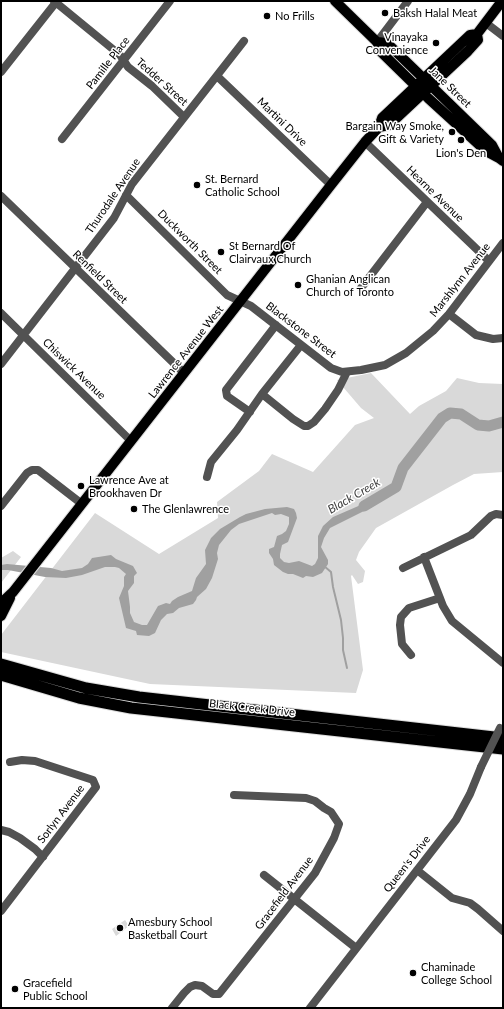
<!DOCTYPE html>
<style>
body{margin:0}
#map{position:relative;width:504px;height:1009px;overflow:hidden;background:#fff;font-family:Lato,sans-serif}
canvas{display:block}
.frame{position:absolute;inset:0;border:2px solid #000;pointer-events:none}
</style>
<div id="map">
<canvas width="504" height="1009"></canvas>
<div class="frame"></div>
</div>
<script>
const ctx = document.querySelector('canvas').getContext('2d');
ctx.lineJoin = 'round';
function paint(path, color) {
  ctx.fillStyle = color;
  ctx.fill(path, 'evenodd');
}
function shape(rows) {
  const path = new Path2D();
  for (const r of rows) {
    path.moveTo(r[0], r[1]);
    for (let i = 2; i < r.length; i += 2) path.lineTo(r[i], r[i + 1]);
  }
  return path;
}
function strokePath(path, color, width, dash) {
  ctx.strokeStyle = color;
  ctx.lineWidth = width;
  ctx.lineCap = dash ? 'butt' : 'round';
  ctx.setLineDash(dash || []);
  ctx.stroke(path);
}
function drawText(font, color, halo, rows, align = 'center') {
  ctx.font = font + ' Lato,sans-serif';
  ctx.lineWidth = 3;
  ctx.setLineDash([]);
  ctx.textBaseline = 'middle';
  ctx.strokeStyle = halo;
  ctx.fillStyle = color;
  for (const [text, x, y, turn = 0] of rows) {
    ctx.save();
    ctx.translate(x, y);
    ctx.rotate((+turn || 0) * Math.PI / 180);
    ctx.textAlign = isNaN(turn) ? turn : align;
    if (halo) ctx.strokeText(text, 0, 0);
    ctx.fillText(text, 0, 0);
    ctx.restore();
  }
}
paint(shape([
 [371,373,410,414,419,406,446,391,457,378,479,383,503,384,503,472,474,474,453,485,376,528,359,552,356,560,365,571,363,582,358,584,352,575,351,576,363,670,356,693,150,684,1,652,1,635,95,513,159,554,218,518,217,502,259,471,272,454,313,472,355,425,374,418,361,408,337,380],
 [13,551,21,557,1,583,1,558],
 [125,920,129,926,116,936,112,929]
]), '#d9d9d9');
paint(shape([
 [374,496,378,502,372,507,330,528,324,538,321,547,328,560,328,564,322,573,313,577,306,576,303,578,293,574,288,574,283,572,274,565,273,559,269,553,269,549,274,547,277,536,282,534,286,531,289,524,289,517,281,514,275,515,272,513,239,524,231,530,219,545,217,553,218,559,212,578,206,589,197,597,196,600,193,604,179,608,173,613,167,614,161,620,155,633,149,636,137,635,136,631,126,628,119,598,124,586,124,577,126,574,119,568,115,567,105,567,82,575,66,578,45,577,8,570,1,570,1,565,7,564,51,568,62,571,82,568,88,564,92,558,111,555,116,559,133,566,137,573,134,576,134,583,128,591,130,607,130,613,134,622,142,625,147,625,158,606,166,603,170,604,172,601,178,597,192,591,196,578,206,564,205,550,211,538,220,529,240,517,246,514,265,509,287,507,294,509,296,513,297,518,288,542,282,545,280,554,280,558,284,562,289,563,299,561,312,566,315,564,318,558,318,536,323,526,333,517,363,504]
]), '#a0a0a0');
strokePath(shape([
 [324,566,331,572,333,587,341,620,343,638,343,650,347,668]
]), '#a0a0a0', 2);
strokePath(shape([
 [364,506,396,487,403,468,442,418,450,413,461,414,478,425,489,426,503,422]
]), '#a0a0a0', 11);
const major = shape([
 [335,1,377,42,379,50,428,98,486,151,499,158,503,161],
 [377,42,387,43,492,145,499,158],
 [379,127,389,125,468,51,478,40,477,34,502,1],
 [1,603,13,592,331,185,365,142,379,127,382,118,470,35,477,34],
 [1,616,10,598]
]);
const highway = shape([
 [1,664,86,688,139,697,503,738],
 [1,675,79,698,131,708,503,749]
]);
strokePath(major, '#dbdbdb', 12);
strokePath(highway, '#dbdbdb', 13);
strokePath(shape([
 [54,1,120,55,128,67,152,86,184,117],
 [486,23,503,36],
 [377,42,408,1],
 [1,72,57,1],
 [217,76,331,185],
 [62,139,170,1],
 [365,142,489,261],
 [126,195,227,295,251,306,331,368,342,372,361,370,385,365,406,353,433,331,449,314,503,243],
 [1,196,184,373],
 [361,288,427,202],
 [1,313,131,441],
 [449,314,476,335,493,339,503,338],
 [1,364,114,218,132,184,244,41],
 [262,394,293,419,304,426,308,426,314,422,325,409,338,390,347,372],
 [250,412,227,396,226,390,276,325],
 [207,477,211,462,237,430,262,394,301,345],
 [1,506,27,473,32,470,38,470,82,504],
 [424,557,443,606,452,621,503,663],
 [403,568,471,535,491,516,496,514,503,515],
 [411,655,402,644,400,625,401,617,409,608,440,598],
 [1,830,9,832,20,838,35,849,43,857],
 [417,870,452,898,470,903,478,909,503,931],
 [264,875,356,948],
 [1,911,96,787,93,780,35,761,22,760,10,762],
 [172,1008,184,993,190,987,195,985,202,986,213,994,219,994,315,873,334,838,339,824,331,812,324,808,315,801,306,798,234,795],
 [310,1008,456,820,470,794,481,767]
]), '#525252', 8);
strokePath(major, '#000', 10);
strokePath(highway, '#000', 11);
strokePath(shape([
 [481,767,500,728]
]), '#525252', 8);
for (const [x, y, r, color] of [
 [385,13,4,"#000"],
 [267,16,4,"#000"],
 [436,43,4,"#000"],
 [452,132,4,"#000"],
 [461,140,4,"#000"],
 [197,185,4,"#000"],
 [221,252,4,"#000"],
 [298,285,4,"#000"],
 [81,486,4,"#000"],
 [134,509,4,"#000"],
 [120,928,4,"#000"],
 [413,973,4,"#000"],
 [15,989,4,"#000"]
]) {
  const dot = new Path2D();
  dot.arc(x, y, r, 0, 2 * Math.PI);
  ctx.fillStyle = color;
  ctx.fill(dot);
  strokePath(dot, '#fff', 1.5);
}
drawText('11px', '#000', '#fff', [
 ["Baksh Halal Meat",393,13],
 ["No Frills",275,16],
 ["Vinayaka",428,37,"right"],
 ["Convenience",428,50,"right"],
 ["Bargain Way Smoke,",444,126,"right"],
 ["Gift & Variety",444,139,"right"],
 ["Lion's Den",461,153,"center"],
 ["St. Bernard",205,179],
 ["Catholic School",205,192],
 ["St Bernard Of",229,246],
 ["Clairvaux Church",229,259],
 ["Ghanian Anglican",306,279],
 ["Church of Toronto",306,292],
 ["Lawrence Ave at",89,480],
 ["Brookhaven Dr",89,493],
 ["The Glenlawrence",142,509],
 ["Amesbury School",128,922],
 ["Basketball Court",128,935],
 ["Chaminade",421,967],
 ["College School",421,980],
 ["Gracefield",23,983],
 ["Public School",23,996]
], 'left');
drawText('11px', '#000', '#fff', [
 ["Pamille Place",108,63,-52],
 ["Tedder Street",162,82,42],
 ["Jane Street",450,87,44],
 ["Martini Drive",282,122,44],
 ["Hearne Avenue",435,194,44],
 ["Thurodale Avenue",113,196,-56],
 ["Duckworth Street",190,242,45],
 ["Renfield Street",100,277,44],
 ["Marshlynn Avenue",460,280,-52],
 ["Blackstone Street",301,330,37],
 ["Lawrence Avenue West",186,352,-52],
 ["Chiswick Avenue",74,369,44],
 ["Black Creek Drive",252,708,6],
 ["Sorlyn Avenue",61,814,-53],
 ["Queen's Drive",407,864,-52],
 ["Gracefield Avenue",284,893,-53]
]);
drawText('italic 12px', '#414141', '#fff', [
 ["Black Creek",354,496,-30]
]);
</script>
